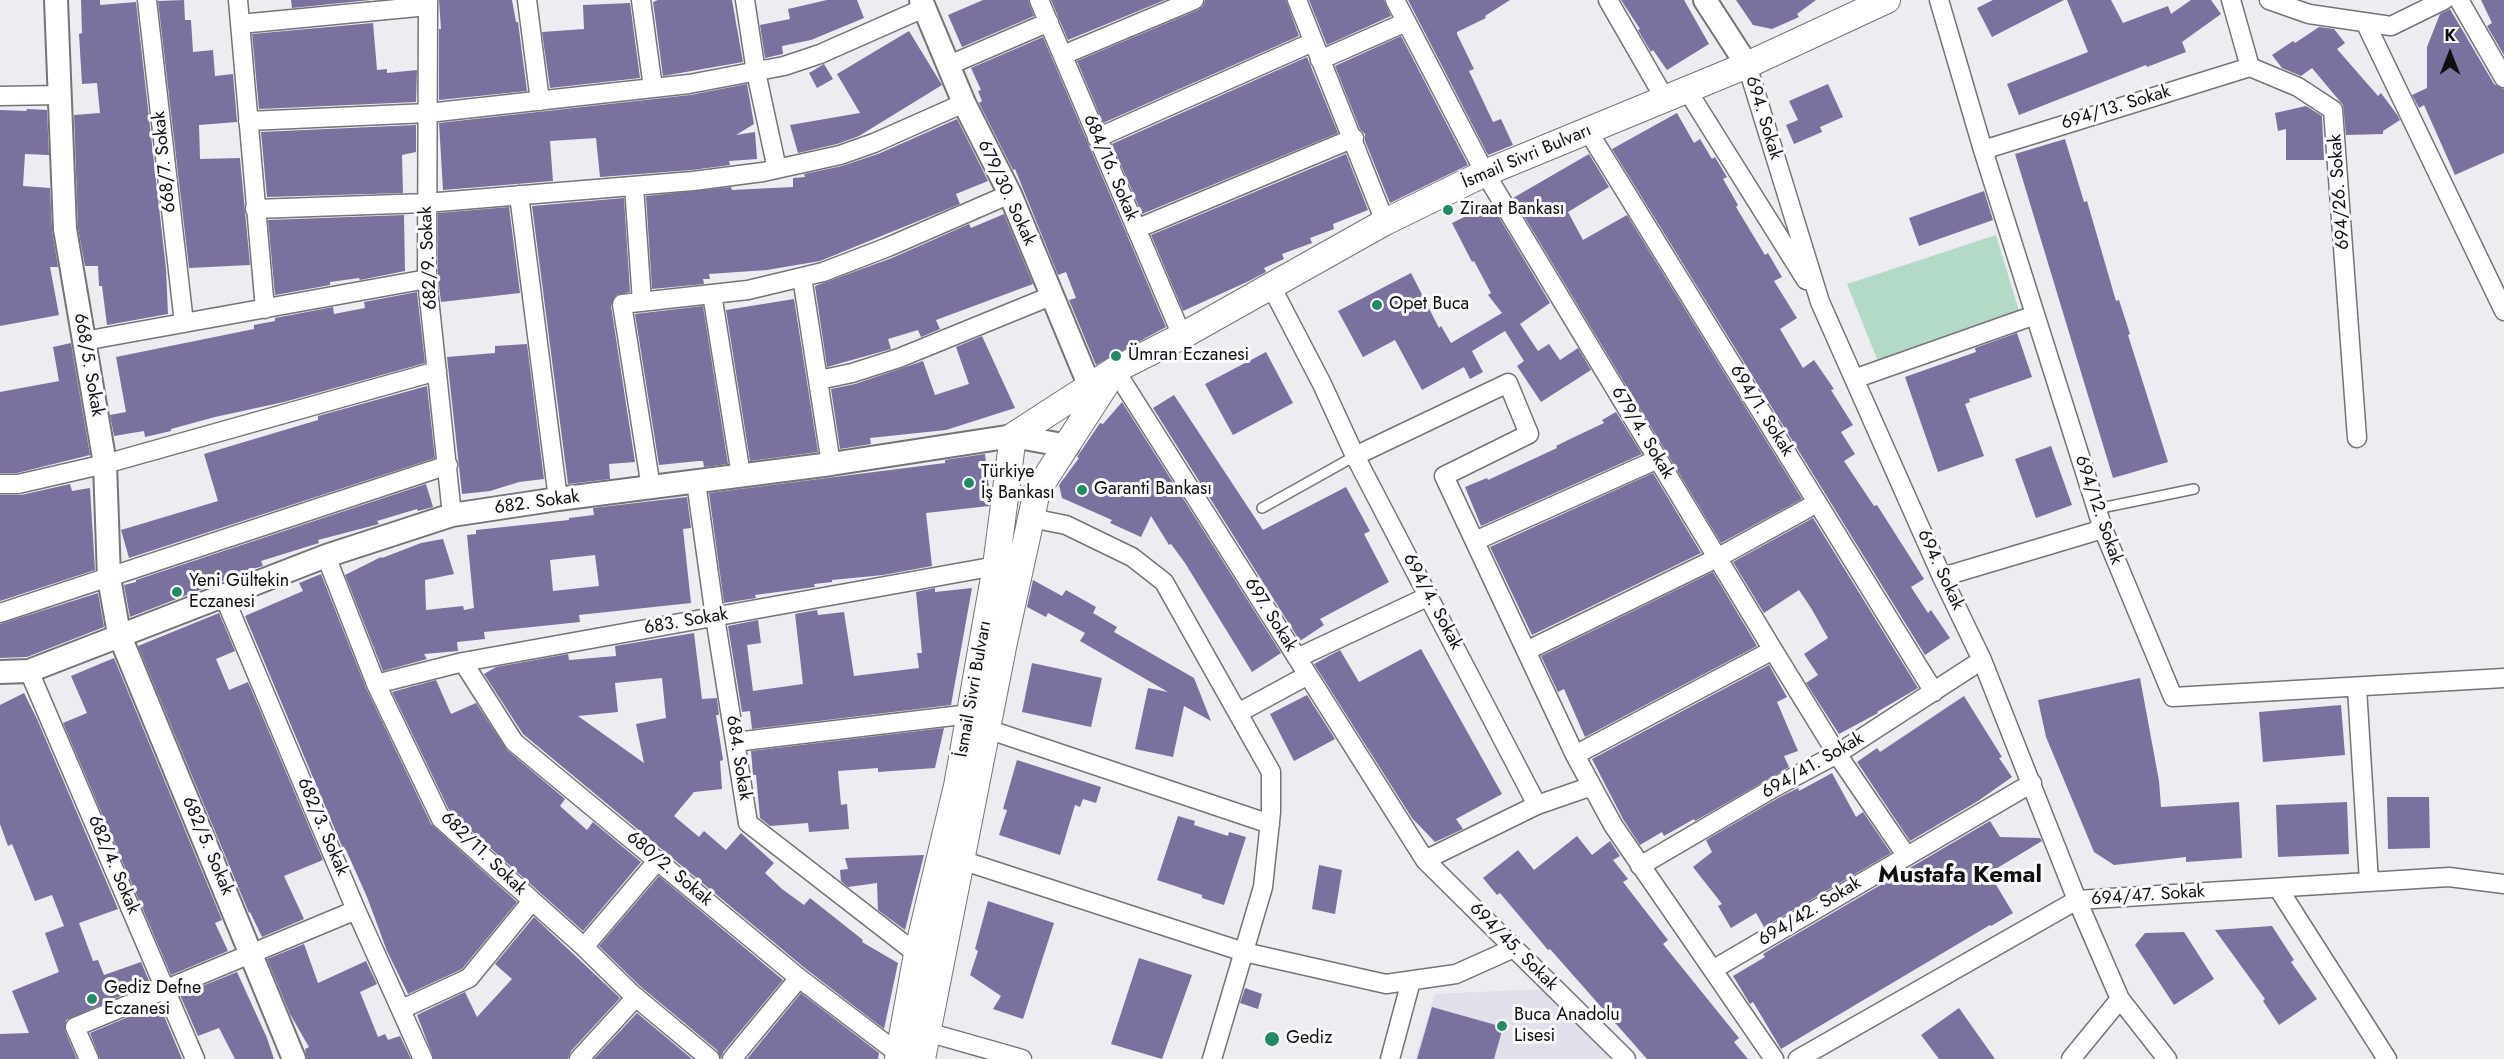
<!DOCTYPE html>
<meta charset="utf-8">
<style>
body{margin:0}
#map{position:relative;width:2504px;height:1059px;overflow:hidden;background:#edecf0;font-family:Jost,sans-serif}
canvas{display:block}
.north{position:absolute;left:2420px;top:24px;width:60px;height:60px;-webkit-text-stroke:4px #fafafd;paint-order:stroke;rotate:0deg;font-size:16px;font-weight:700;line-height:24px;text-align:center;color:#0f0f10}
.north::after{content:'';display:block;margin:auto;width:21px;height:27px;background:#0f0f10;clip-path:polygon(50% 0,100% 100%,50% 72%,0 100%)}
</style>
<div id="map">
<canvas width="2504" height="1059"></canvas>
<div class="north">K</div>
</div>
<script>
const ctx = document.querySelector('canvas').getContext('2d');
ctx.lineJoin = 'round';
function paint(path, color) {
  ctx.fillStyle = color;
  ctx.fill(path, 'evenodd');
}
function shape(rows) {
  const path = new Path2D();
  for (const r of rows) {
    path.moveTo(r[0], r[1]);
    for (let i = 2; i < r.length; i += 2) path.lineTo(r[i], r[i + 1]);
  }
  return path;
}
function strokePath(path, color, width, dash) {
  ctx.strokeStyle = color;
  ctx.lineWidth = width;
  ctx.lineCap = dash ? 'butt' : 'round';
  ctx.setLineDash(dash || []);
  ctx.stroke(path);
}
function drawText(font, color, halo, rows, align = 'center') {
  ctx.font = font + ' Jost,sans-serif';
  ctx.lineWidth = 6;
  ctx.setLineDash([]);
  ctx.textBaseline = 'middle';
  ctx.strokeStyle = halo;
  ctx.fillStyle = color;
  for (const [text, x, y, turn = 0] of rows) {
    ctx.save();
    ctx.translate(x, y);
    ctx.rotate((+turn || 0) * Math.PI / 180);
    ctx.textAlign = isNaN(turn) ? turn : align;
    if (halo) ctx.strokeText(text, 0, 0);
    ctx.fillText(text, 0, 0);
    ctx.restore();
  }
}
paint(shape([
 [1543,989,1610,1059,1415,1059,1435,994]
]), '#e1dfea');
paint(shape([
 [1996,235,2020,314,1879,364,1847,284]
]), '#b3dac7');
paint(shape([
 [81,0,100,0,100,5,136,2,166,269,168,314,107,325,102,286,99,286,98,266,85,266,78,228,74,115,100,113,97,83,82,84,79,34,82,33],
 [184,0,185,20,191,20,193,52,213,50,215,76,233,74,237,122,199,125,200,159,240,158,250,265,189,268,158,1],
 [291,0,371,0,292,8],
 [439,0,512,0,516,22,518,22,527,91,439,100,439,29,441,29],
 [658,0,732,0,743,62,663,76,653,2],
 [827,0,857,0,864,18,811,40,782,46,783,54,765,58,760,25,790,19,788,9],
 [983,0,1028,0,1034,16,962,47,948,15],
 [1051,0,1165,0,1068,40],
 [1205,0,1286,0,1299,36,1103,123,1077,61,1198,10,1203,6],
 [1309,0,1384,0,1391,16,1327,45],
 [1408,0,1510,0,1485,16,1486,18,1457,32,1457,34,1474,69,1469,71,1493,122,1501,119,1513,145,1488,155],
 [1621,0,1684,0,1709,44,1667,70,1653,50,1651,52,1638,30,1640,29],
 [1736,0,1816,0,1797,14,1799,17,1772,29,1753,25],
 [1993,0,2064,0,1992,37,1977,8],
 [2067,0,2111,0,2123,23,2168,6,2171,14,2191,0,2211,0,2221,14,2182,42,2186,52,2147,67,2146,65,2019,115,2007,84,2088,52],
 [2481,0,2504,0,2504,55,2487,26,2492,23],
 [630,3,640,78,550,88,542,32,584,29,583,5],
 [2450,9,2494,84,2504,89,2504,153,2455,175,2424,105,2419,108,2412,95,2427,88,2427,47,2440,14],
 [373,23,377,70,387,69,387,73,417,70,416,102,259,109,252,34],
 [2319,27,2334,29,2345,43,2337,49,2378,96,2381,93,2398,116,2400,120,2383,131,2383,134,2346,135,2343,105,2312,68,2301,76,2282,68,2272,55,2293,41,2295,43],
 [909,31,942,85,859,136,837,144,798,153,790,125,860,113,837,74],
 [1401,36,1468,165,1390,203,1365,141,1365,134,1360,129,1335,66],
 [1043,37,1166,327,1096,365,1069,300,1076,298,1066,272,1058,275,1015,169,1013,170,979,103,982,101,978,91,981,90,971,68],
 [1307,57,1338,133,1142,214,1112,144],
 [824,64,833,79,817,88,809,73],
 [747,84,754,124,736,135,755,132,757,159,729,161,730,165,692,170,600,177,596,138,550,141,553,181,443,190,439,123,690,95],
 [1828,84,1843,117,1820,127,1822,132,1794,144,1786,125,1798,120,1789,101],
 [2306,106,2322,116,2324,160,2286,160,2286,129,2278,131,2275,113],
 [27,109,47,110,49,155,25,154,23,186,50,188,52,230,58,267,50,267,59,315,0,326,0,110,26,111],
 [1677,113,1694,143,1700,139,1712,159,1715,157,1727,177,1723,179,1738,205,1736,207,1765,255,1768,253,1782,277,1774,281,1797,318,1780,329,1803,368,1814,360,1834,389,1831,390,1853,425,1841,432,1855,454,1844,461,1874,506,1877,505,1924,579,1911,587,1928,613,1931,610,1950,638,1925,655,1612,149],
 [957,119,988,181,956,194,960,204,820,261,767,270,709,274,710,279,703,279,704,284,652,289,646,196,731,187,732,190,793,187,793,178,805,177,804,174,842,166,878,154],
 [416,125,416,152,402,155,403,193,267,197,261,132],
 [2065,139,2084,202,2087,201,2116,301,2119,300,2130,334,2128,335,2168,462,2113,478,2015,154],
 [1346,154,1368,210,1333,224,1334,229,1310,238,1312,243,1282,254,1284,259,1264,268,1266,272,1249,281,1183,311,1151,235],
 [1589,154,1609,187,1568,212,1583,240,1627,215,1802,499,1721,543,1513,198],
 [1984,191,1993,220,1919,246,1909,218],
 [624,198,630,292,616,295,611,306,635,462,609,464,610,479,568,484,532,206],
 [1491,204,1550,303,1520,324,1538,351,1549,344,1560,360,1578,348,1591,370,1541,402,1517,366,1524,361,1505,331,1472,351,1483,372,1470,379,1464,367,1422,390,1395,340,1363,357,1338,311,1411,273,1439,328,1441,326,1451,343,1502,313,1488,295,1491,293,1474,261,1472,262,1452,223],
 [509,207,520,293,441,302,438,278,438,213],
 [1004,214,1033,284,936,320,940,329,921,337,918,330,888,339,891,349,827,367,815,286,892,258,969,224,971,228],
 [404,215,405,271,360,280,359,278,330,282,330,285,275,295,268,220],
 [417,292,425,363,284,402,215,417,171,429,171,431,145,437,144,431,114,436,110,415,126,412,116,357,254,329,254,325,275,321,275,318,333,307,334,314,365,308,364,302],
 [794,299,818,452,750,461,726,310],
 [703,306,728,464,704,467,703,461,698,461,659,465,635,314],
 [2017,333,2032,377,1969,399,1970,402,1965,404,1984,456,1938,472,1905,377,1976,352,1975,348],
 [982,336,1015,408,946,430,870,438,871,444,840,449,831,389,855,384,923,361,935,395,969,384,956,347],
 [71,343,90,455,17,473,0,473,0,392,59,381,53,347],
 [527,344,544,479,519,482,490,491,462,494,447,357,495,353,495,346],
 [1266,352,1293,403,1233,435,1205,384],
 [427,386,435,458,129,558,121,530,218,501,204,454,318,420,318,416],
 [1174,395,1263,530,1346,487,1370,531,1364,534,1389,582,1320,619,1324,625,1300,641,1153,408],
 [1122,402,1281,653,1252,672,1185,563,1171,544,1169,545,1151,516,1141,537,1110,523,1112,520,1062,498,1059,485,1079,458,1077,457,1100,423,1103,424],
 [1616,412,1642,454,1481,526,1465,487,1487,478,1488,480,1557,448,1556,446,1568,440,1604,423,1602,420],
 [2051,446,2072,505,2036,518,2015,459],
 [985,454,990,497,989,506,926,513,932,566,883,575,832,580,832,582,814,584,815,587,755,595,756,598,724,603,709,493,945,463,945,460],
 [1653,473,1701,553,1532,635,1490,547],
 [70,484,72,491,90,488,95,570,0,601,0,495,21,495],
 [426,484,433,507,418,511,417,509,377,521,379,524,318,540,319,543,261,561,263,566,235,574,236,576,130,617,124,585,136,582,136,580],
 [687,497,691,528,683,529,691,603,579,615,580,622,484,632,485,639,457,642,458,651,424,654,427,659,383,671,345,575,381,557,382,558,421,543,443,539,454,574,425,580,426,610,463,606,464,610,474,608,467,535,476,534,476,530,569,520,569,518,594,515,593,508],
 [595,555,599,586,553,591,550,560],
 [1813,518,1918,688,1877,712,1878,713,1839,734,1806,683,1818,675,1804,654,1828,638,1811,608,1799,590,1764,613,1733,562],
 [1713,572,1757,646,1585,737,1564,689,1558,692,1541,656],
 [321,574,366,688,431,824,517,902,462,969,408,994,387,951,367,897,346,850,344,851,245,616,303,591,299,583],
 [1033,580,1062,596,1066,590,1096,607,1093,613,1117,627,1114,632,1194,678,1211,721,1184,706,1173,757,1135,749,1148,688,1168,692,1080,641,1085,633,1048,613,1046,617,1027,607],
 [935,588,935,592,972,588,951,705,752,729,750,711,742,712,728,626,758,620,761,643,747,645,753,691,803,684,795,614,817,610,818,615,844,612,854,676,919,668,917,653,922,653,916,592],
 [98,593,104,627,27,657,0,658,0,624],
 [219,613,235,651,216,659,229,690,248,682,323,860,284,876,304,919,262,937,250,912,249,913,138,646],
 [694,633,702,699,717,698,719,715,716,715,723,760,720,761,722,789,694,792,674,816,699,837,704,831,726,850,741,833,774,863,765,873,782,889,804,905,810,898,863,940,862,942,898,963,884,1029,806,969,523,734,484,674,496,667,568,654,569,660,616,656,615,646],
 [662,678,666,718,636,724,644,763,578,716,618,712,615,683],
 [1421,649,1502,794,1456,819,1463,829,1435,842,1412,818,1314,664,1340,650,1359,682],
 [114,658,222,920,215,923,228,951,171,975,63,723,87,713,71,676],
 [1032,663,1102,678,1091,727,1022,712],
 [1769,665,1787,697,1777,702,1798,751,1784,756,1789,767,1695,821,1694,819,1664,836,1662,832,1640,845,1623,819,1592,759],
 [2140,678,2159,781,2161,807,2239,802,2242,858,2186,862,2186,857,2114,865,2094,852,2046,737,2038,700],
 [436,680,451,714,476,703,507,750,565,799,560,806,587,830,593,822,641,862,583,931,450,812,392,692],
 [24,693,37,719,118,909,79,923,93,961,98,960,104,975,141,962,150,983,66,1020,65,1031,77,1059,0,1059,0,1034,29,1033,12,991,59,972,45,933,64,926,52,895,35,901,12,844,8,846,0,824,0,705],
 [1307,695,1335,739,1294,761,1270,714],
 [1964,696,2002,757,1999,758,2012,777,1978,801,1910,841,1857,762,1877,748,1880,752],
 [2341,705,2345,755,2263,762,2259,712],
 [944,728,935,768,878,772,878,768,838,771,841,805,847,804,849,829,809,832,808,823,770,826,760,818,756,775,753,775,751,751],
 [1017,760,1101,787,1096,803,1083,799,1080,807,1075,805,1060,855,999,835,1007,810,1003,809],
 [1832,773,1856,817,1863,812,1891,853,1764,927,1756,913,1731,928,1718,906,1722,904,1693,867,1712,852,1706,840,1780,797,1798,788,1799,791],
 [2387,797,2429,797,2430,848,2388,849],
 [2347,802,2349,854,2278,857,2276,805],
 [1178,816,1195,821,1194,825,1228,836,1229,832,1246,837,1224,905,1202,898,1202,895,1157,880],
 [1990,821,2000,837,2040,838,2042,841,1989,873,2013,913,1991,926,1990,925,1781,1049,1753,1002,1750,1004,1733,976,1765,957,1763,954,1776,946],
 [1577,836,1592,855,1610,841,1620,856,1613,860,1628,879,1623,882,1668,940,1663,944,1739,1038,1734,1042,1748,1059,1647,1059,1550,949,1548,950,1500,893,1497,895,1483,878,1518,850,1534,870],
 [924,855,905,930,878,910,877,883,848,887,841,881,840,870,848,869,845,858],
 [1319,865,1342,870,1335,914,1312,909],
 [659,876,783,980,723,1052,721,1059,717,1050,640,986,599,946],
 [988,901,1054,923,1023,1019,993,1009,1001,996,970,975,978,951,975,949],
 [534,917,620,998,571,1051,568,1059,434,1059,417,1015,465,992,477,1017,512,979,495,964],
 [2272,926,2294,960,2291,962,2317,999,2279,1025,2263,1001,2265,999,2215,930],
 [2184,932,2214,979,2174,1005,2135,945,2145,933],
 [304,944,318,983,366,961,377,984,360,992,378,1037,385,1034,388,1040,400,1036,411,1059,307,1059,305,1049,309,1047,290,1014,267,959],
 [1139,958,1192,975,1162,1059,1111,1044],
 [237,972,267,1038,274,1059,235,1059,219,1028,198,1036,180,995],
 [1245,988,1262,994,1258,1009,1240,1003],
 [801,993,879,1053,878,1059,747,1059],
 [159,1004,182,1059,100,1059,90,1033],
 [1432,1007,1503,1027,1494,1059,1417,1059],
 [1959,1008,1995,1059,1939,1059,1921,1035],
 [637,1013,692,1059,594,1059]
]), '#7b719f');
const service = shape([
 [1262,508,1355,456],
 [2096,509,2194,489]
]);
const minor = shape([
 [147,0,184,323],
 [238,0,265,309],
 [428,0,427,279,452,515],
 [527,0,540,101],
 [641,0,653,88],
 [745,0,756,72,777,169],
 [1039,0,1182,336],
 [1297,0,1385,222],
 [1395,0,1485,173,1773,650,1837,754,1906,855],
 [1608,0,1665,99],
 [1939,0,1983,150,2103,529,2173,697,2504,678],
 [2231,0,2250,67,2298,87,2333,110,2357,438],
 [2269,0,2309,14,2391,26,2444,0],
 [2459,0,2504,78],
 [2365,22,2504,311],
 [240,24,428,6],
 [1063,55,1194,0],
 [1320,60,1406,22],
 [1747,65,1820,302,1942,577,1982,660,2077,900,2120,999,2167,1059],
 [947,66,1049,22],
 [1687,90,1806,280],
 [0,96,61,95],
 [248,121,428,113,689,84,784,66,820,54,924,8],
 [1588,131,1934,692],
 [1097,138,1313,42],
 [1983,150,2250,67],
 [634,186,642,302],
 [519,195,558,499],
 [255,209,426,203,693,181,763,172,840,155,874,143,964,103],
 [1136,229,1354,138],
 [802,277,831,464],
 [1271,286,1322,384,1355,456,1537,805,1425,860],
 [712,294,741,475],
 [84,341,427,279],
 [1115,370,1425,860,1626,1059],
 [1854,379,2035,315],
 [819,380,852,373,899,358,1051,296],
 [1355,456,1508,383,1529,434,1444,476,1575,755,1613,825,1774,1059],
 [696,482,715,617,748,823,917,954],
 [0,484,18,484,105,464,437,371],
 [651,488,622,304,748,290,823,272,888,247,1010,194],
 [1031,518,1066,525,1132,557,1164,582,1271,772,1271,812,1263,887,1212,1059],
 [1475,541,1658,459],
 [326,556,376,684,441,819,584,947,632,994,710,1059],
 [1942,577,2103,529],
 [223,594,356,910,423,1059],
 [0,613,448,465],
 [1526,651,1717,558,1817,503],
 [1297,658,1429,596],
 [463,662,514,742,799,978,899,1054],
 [29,671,195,1059],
 [376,684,463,662,996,566],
 [2357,688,2369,882],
 [1238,713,1308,675],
 [987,729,1270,824],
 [735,742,970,714],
 [1575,755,1773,650],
 [1537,805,1592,786],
 [961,860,1244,952,1386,984,1456,974,1514,948],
 [1640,866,1775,787,1837,754,1982,660],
 [2278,888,2387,1059],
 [584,947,658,860],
 [1714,969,2032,783],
 [402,1009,469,978,532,901],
 [927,1032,1022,1059],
 [89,1059,75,1027,356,910],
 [579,1059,636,997],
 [732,1059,799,978],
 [1390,1059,1411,981],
 [1798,1059,2077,900,2449,877,2504,884],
 [2071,1059,2120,999]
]);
const tertiary = shape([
 [56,0,65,229,105,464,109,578,119,634,294,1059],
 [921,0,964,103,1010,194,1090,387],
 [1705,0,1747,65],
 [0,672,29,671,326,556,452,515,558,499,831,464,1013,436,1068,446]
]);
const secondary = shape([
 [898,1059,917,954,957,786,996,566,1013,436,1115,370,1182,336,1385,222,1485,173,1747,65,1887,0],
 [922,1059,1004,642,1037,491,1110,378]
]);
strokePath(service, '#747477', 12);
strokePath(minor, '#747477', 21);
strokePath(tertiary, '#747477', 26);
strokePath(secondary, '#747477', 28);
strokePath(service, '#fff', 9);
strokePath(minor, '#fff', 18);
strokePath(tertiary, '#fff', 22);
strokePath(secondary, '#fff', 26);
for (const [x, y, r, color] of [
 [1448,210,6,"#248a65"],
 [1377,305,6,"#248a65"],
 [1116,356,6,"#248a65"],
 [969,483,6,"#248a65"],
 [1082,490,6,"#248a65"],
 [177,592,6,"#248a65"],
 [92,999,6,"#248a65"],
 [1502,1026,6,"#248a65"],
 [1272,1039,8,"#248a65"]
]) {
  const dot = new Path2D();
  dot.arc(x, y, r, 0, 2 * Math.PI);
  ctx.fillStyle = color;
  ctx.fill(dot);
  strokePath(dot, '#fafafd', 2);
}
drawText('18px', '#0f0f10', '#fafafd', [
 ["694/13. Sokak",2116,108,-17],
 ["694. Sokak",1763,118,73],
 ["İsmail Sivri Bulvarı",1527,157,-23],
 ["668/7. Sokak",165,162,-96],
 ["684/16. Sokak",1110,168,67],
 ["694/26. Sokak",2340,192,-94],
 ["679/30. Sokak",1006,193,65],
 ["682/9. Sokak",429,258,-93],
 ["668/5. Sokak",88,365,80],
 ["694/1. Sokak",1761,411,58],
 ["679/4. Sokak",1642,433,59],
 ["682. Sokak",537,503,-8],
 ["694/12. Sokak",2098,510,71],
 ["694. Sokak",1940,570,65],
 ["694/4. Sokak",1432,602,62],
 ["697. Sokak",1270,615,58],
 ["683. Sokak",686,622,-10],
 ["İsmail Sivri Bulvarı",974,689,-80],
 ["684. Sokak",738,758,81],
 ["694/41. Sokak",1813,766,-30],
 ["682/3. Sokak",322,827,67],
 ["682/5. Sokak",207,846,67],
 ["682/11. Sokak",483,854,44],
 ["682/4. Sokak",113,865,67],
 ["680/2. Sokak",669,869,40],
 ["694/47. Sokak",2148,896,-4],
 ["694/42. Sokak",1810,912,-31],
 ["694/45. Sokak",1513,947,45]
]);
drawText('18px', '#0f0f10', '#fafafd', [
 ["Ziraat Bankası",1460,210],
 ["Opet Buca",1389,305],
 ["Ümran Eczanesi",1128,356],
 ["Türkiye",981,473],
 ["İş Bankası",981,494],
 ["Garanti Bankası",1094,490],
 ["Yeni Gültekin",189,582],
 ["Eczanesi",189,603],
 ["Gediz Defne",104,989],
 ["Eczanesi",104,1010],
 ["Buca Anadolu",1514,1016],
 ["Lisesi",1514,1037],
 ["Gediz",1286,1039]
], 'left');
drawText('bold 24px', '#0f0f10', '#fafafd', [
 ["Mustafa Kemal",1960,876]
]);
</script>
